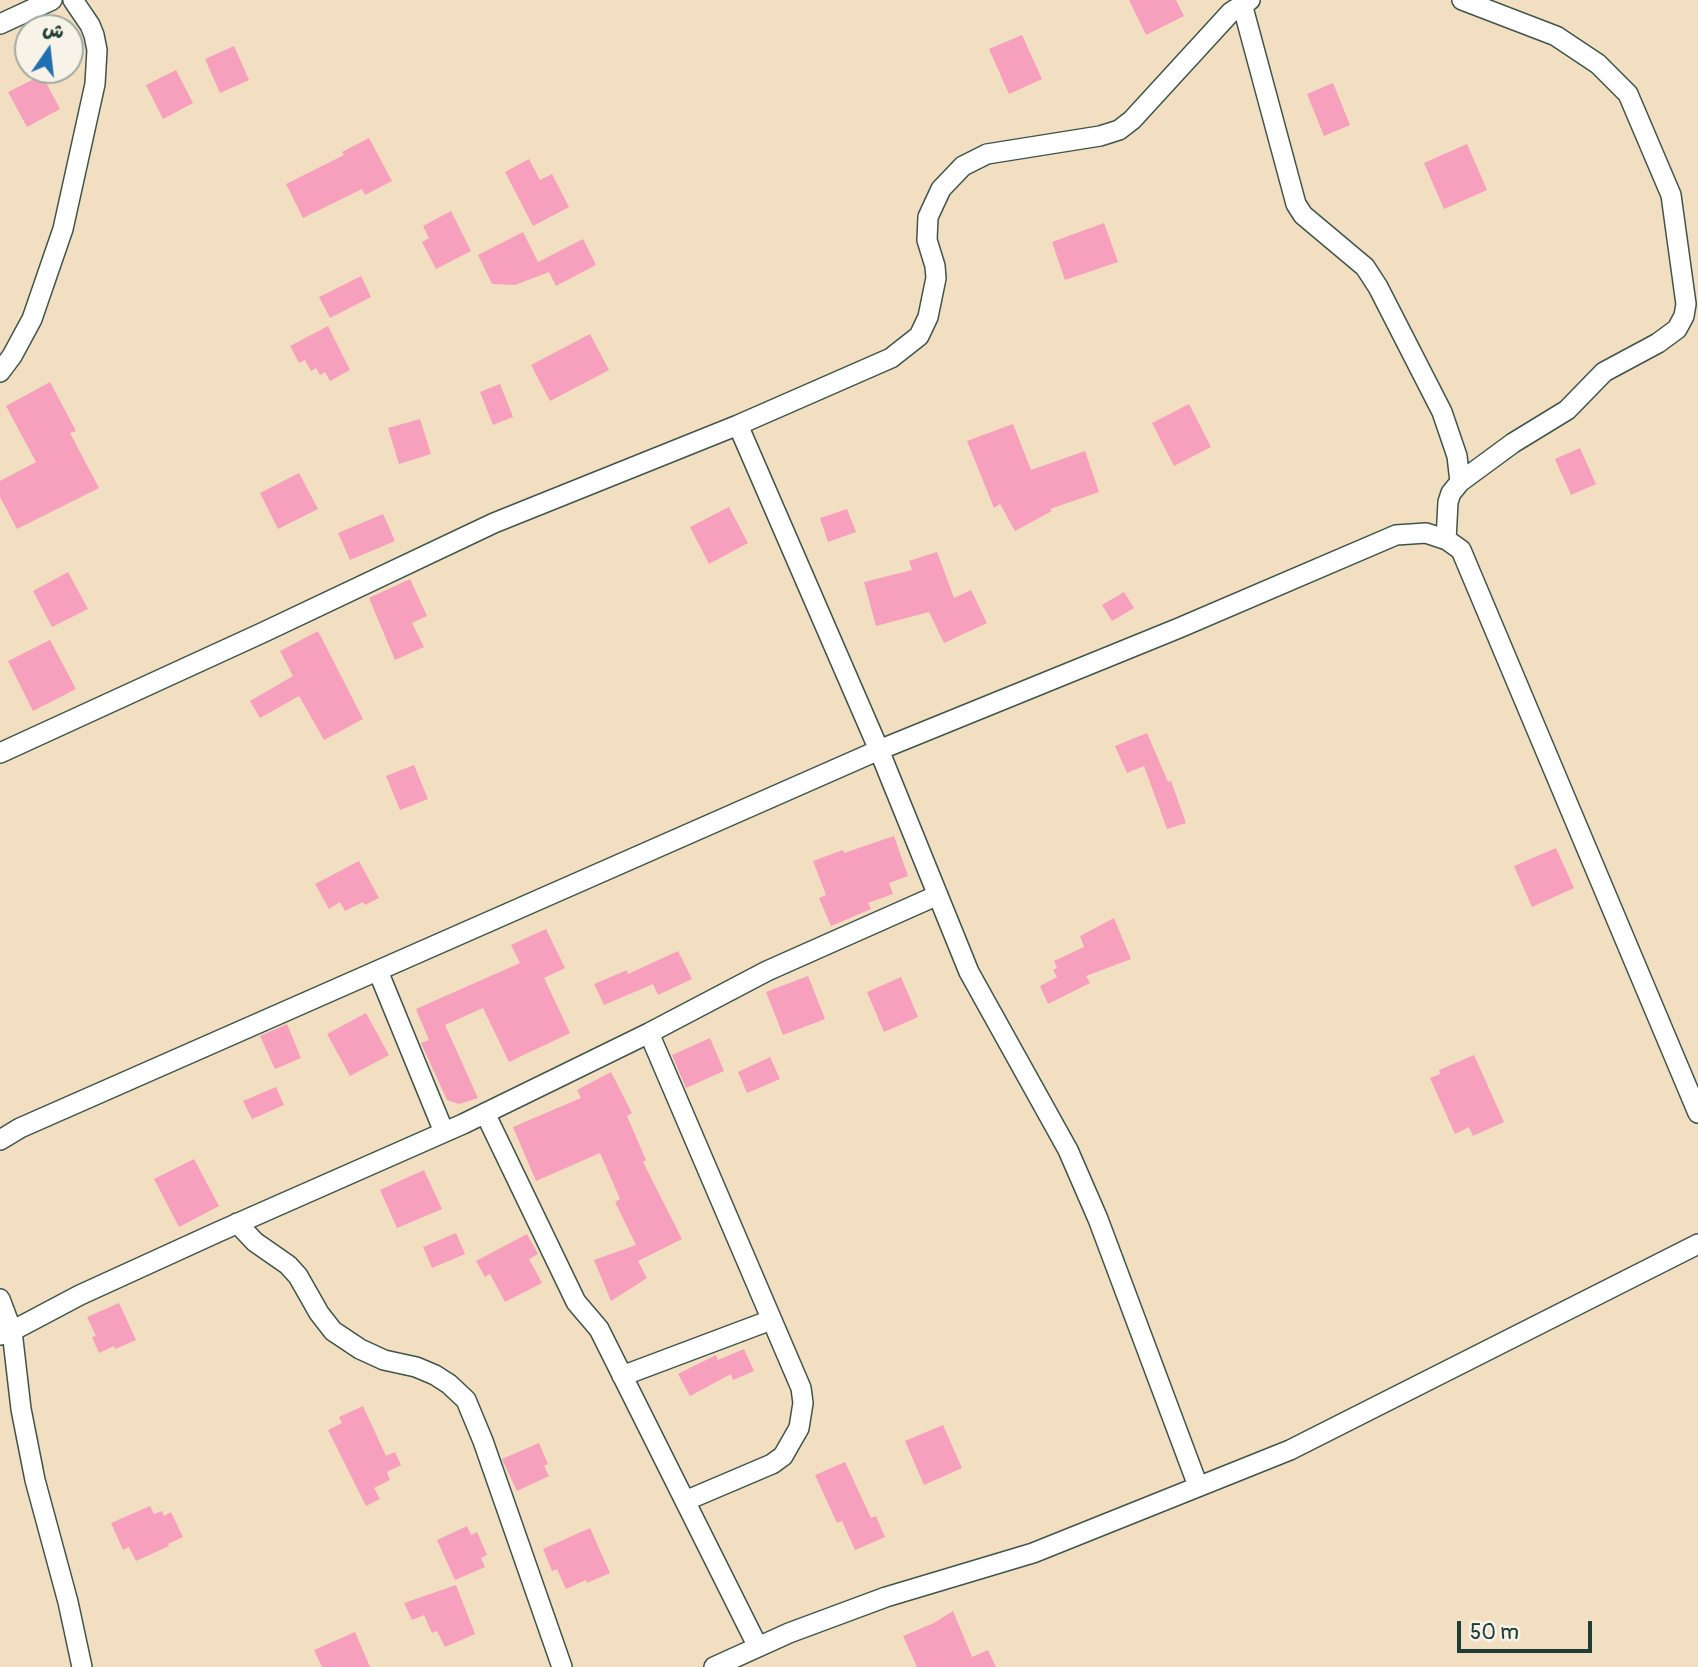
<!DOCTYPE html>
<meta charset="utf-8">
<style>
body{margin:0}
#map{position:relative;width:1698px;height:1667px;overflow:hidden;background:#f2dec1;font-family:Pangolin,"Playpen Sans Arabic",sans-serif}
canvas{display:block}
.north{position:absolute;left:14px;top:14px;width:70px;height:70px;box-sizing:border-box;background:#f7f3e8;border:2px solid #a1aaa0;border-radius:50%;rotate:14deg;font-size:19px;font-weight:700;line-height:28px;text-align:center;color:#1f3d34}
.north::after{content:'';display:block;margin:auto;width:24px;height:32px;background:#1f6fb2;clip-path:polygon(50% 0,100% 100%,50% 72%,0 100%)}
.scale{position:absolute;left:1457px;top:1621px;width:135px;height:32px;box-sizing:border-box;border:4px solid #1f3d34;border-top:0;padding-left:9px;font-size:21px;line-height:24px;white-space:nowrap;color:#1f3d34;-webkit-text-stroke:5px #f7f3e8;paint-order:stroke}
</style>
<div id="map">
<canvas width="1698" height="1667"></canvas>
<div class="north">ش</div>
<div class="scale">50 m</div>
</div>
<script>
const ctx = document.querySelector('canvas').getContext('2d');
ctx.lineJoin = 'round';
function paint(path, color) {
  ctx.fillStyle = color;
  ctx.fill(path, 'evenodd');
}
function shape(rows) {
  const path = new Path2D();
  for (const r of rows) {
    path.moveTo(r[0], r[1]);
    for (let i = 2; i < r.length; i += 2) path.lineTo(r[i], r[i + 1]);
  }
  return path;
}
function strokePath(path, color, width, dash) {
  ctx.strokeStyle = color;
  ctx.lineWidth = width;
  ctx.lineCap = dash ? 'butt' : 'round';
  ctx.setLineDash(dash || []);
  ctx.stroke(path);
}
paint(shape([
 [1129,0,1176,0,1184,16,1146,35],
 [1022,35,1042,79,1009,94,989,49],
 [234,46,249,80,220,93,205,59],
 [176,70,193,103,163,119,146,85],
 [42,75,60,109,27,127,8,92],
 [1333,83,1350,125,1324,136,1307,94],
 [369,138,392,181,365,195,362,189,303,218,286,184,344,155,342,152],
 [1467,144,1487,190,1444,209,1424,163],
 [529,159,540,180,552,174,569,207,533,226,505,172],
 [451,211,471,251,436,269,422,242,429,238,423,226],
 [1104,223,1118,262,1065,280,1052,242],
 [523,232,538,262,583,239,596,265,556,286,549,272,515,285,492,284,478,255],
 [361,276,371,297,330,318,319,297],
 [328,326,350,370,330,381,325,372,320,375,316,368,311,371,305,360,299,363,290,346],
 [590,334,609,370,550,401,531,365],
 [50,382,76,431,70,433,99,488,17,529,0,497,0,481,36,462,6,406],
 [500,384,513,417,493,425,480,392],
 [1189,404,1211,447,1174,466,1152,423],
 [420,419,431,454,399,464,388,428],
 [1013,424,1031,470,1085,451,1099,492,1050,509,1052,511,1015,531,1000,504,994,508,967,441],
 [1580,448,1596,484,1571,495,1555,459],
 [299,473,318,509,278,529,260,493],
 [729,507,748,543,709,564,690,527],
 [847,509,856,532,828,542,820,518],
 [383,514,395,541,350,560,338,533],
 [937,552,954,598,971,590,987,623,944,643,929,612,876,626,864,582,912,570,909,561],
 [68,572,88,609,52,627,33,591],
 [410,579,427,616,412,623,424,647,395,660,369,598],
 [1124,592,1134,608,1112,621,1102,605],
 [318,631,363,719,324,740,299,696,260,718,250,701,293,676,280,651],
 [50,640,76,689,33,711,8,661],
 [1147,733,1168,782,1171,781,1186,823,1167,829,1144,766,1127,773,1115,746],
 [414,765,428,799,400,810,386,776],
 [894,836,908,876,889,883,893,894,868,903,871,909,831,926,819,898,826,895,813,861,843,850,844,853],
 [1556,848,1574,888,1532,907,1514,866],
 [359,861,379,898,365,905,363,902,345,911,340,902,329,909,315,884],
 [1114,918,1131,959,1086,976,1090,983,1048,1004,1040,986,1057,977,1053,970,1057,968,1054,961,1084,947,1080,936],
 [546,929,565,968,544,978,570,1033,509,1062,483,1008,445,1025,478,1098,459,1104,447,1100,421,1043,429,1040,416,1009,520,963,511,945],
 [678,951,692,979,658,995,653,984,604,1005,594,984,627,970,628,974],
 [808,976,825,1019,783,1035,766,992],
 [901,977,918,1017,884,1032,867,992],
 [366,1013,389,1055,350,1076,327,1034],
 [287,1024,301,1058,275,1069,260,1036],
 [710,1038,724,1071,686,1088,672,1055],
 [1474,1055,1504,1122,1473,1136,1469,1127,1455,1134,1430,1078,1440,1074,1439,1070],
 [770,1057,780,1079,747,1093,738,1072],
 [611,1072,632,1113,627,1116,646,1160,643,1162,682,1239,638,1261,647,1278,611,1301,594,1260,636,1245,615,1202,620,1199,600,1153,536,1181,513,1127,581,1098,577,1090],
 [276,1087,284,1105,252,1119,243,1101],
 [194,1159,219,1206,179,1227,154,1179],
 [424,1170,442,1209,397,1228,380,1190],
 [456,1233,465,1254,432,1268,423,1247],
 [527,1234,538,1254,529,1259,542,1283,505,1302,490,1274,485,1277,476,1261],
 [119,1303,136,1340,115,1349,114,1346,99,1353,92,1337,96,1336,87,1317],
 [744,1349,754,1371,733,1380,731,1374,690,1396,678,1374,716,1355,718,1360],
 [363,1406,386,1456,395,1452,401,1465,387,1472,390,1480,374,1488,380,1499,366,1506,328,1430,342,1423,339,1417],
 [943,1425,962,1468,924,1485,905,1441],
 [539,1443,548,1464,544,1466,549,1476,517,1491,502,1459],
 [845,1462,871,1518,876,1516,885,1537,855,1550,842,1521,837,1523,815,1475],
 [150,1506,154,1514,162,1511,164,1516,171,1512,183,1537,168,1544,169,1546,136,1561,129,1547,123,1550,111,1523],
 [467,1526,471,1535,477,1532,487,1555,481,1558,485,1567,455,1580,437,1540],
 [590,1528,610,1573,587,1583,586,1580,566,1589,557,1569,552,1571,543,1549],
 [456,1585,475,1634,445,1647,437,1631,432,1633,424,1615,412,1620,404,1603],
 [953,1611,972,1657,988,1650,996,1667,917,1667,903,1636,934,1623],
 [355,1632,370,1667,322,1667,314,1650]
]), '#f7a0bd');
const street = shape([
 [1241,0,1296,204,1303,215,1365,267,1378,287,1442,412,1457,456,1460,482],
 [0,24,52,0],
 [0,372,12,356,32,319,63,229,95,84,97,50,94,35,90,25,73,0],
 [738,425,879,750,969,972,1068,1150,1098,1219,1198,1486],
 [1446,540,1448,502,1451,493,1460,482,1513,443,1567,410,1604,372,1658,343,1677,329,1684,316,1686,304,1671,195,1628,94,1598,64,1556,36,1462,0],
 [0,753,264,632,494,523,738,425,891,358,919,336,928,317,936,278,935,266,927,240,928,217,941,189,963,166,987,154,1100,136,1119,130,1132,120,1231,12,1250,0],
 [378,971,444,1132],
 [649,1033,801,1388,803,1403,799,1428,783,1456,772,1464,685,1501],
 [485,1113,576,1302,599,1329,758,1647],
 [0,1140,20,1128,879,750,1179,628,1396,535,1426,533,1447,540,1461,550,1698,1113],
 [237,1223,255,1242,288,1265,298,1276,319,1313,333,1331,360,1349,384,1360,416,1367,435,1375,449,1384,466,1400,483,1441,562,1667],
 [0,1299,12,1331,21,1409,35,1480,68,1602,82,1667],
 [0,1335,12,1331,80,1295,218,1232,463,1124,649,1033,767,971,938,895],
 [622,1376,771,1320],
 [714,1667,789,1633,886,1597,1033,1553,1290,1450,1698,1244]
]);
strokePath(street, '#3f5549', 22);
strokePath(street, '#fff', 19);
</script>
